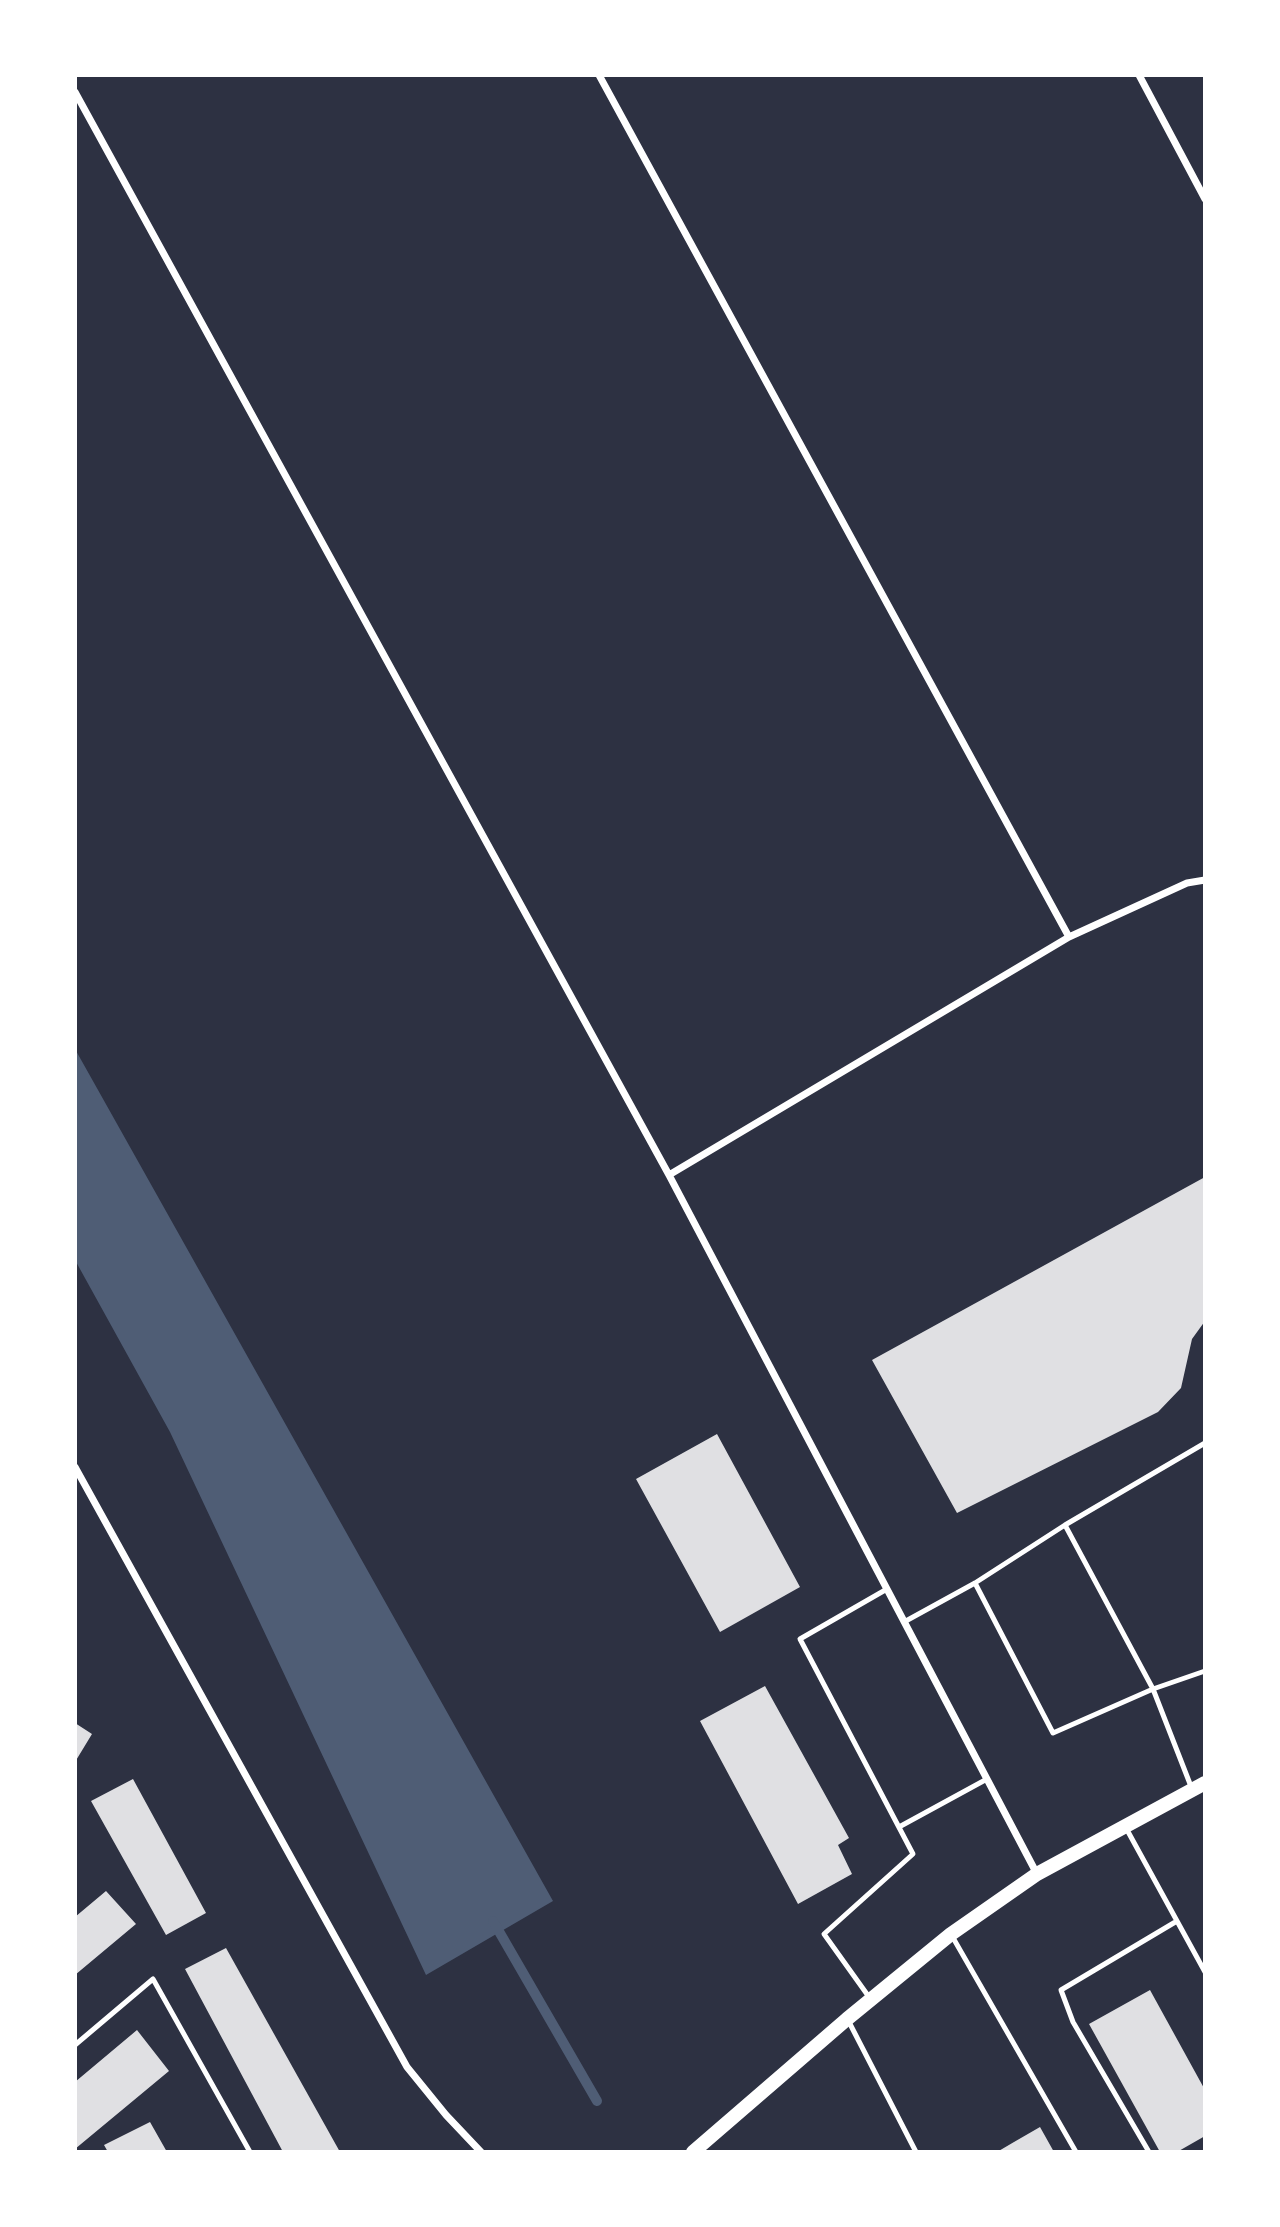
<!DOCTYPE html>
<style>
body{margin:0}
#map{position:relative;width:1280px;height:2227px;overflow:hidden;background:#2d3142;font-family:"Golos Text",sans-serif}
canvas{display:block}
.frame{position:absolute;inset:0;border:77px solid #fff;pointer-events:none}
</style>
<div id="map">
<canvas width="1280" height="2227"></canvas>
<div class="frame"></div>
</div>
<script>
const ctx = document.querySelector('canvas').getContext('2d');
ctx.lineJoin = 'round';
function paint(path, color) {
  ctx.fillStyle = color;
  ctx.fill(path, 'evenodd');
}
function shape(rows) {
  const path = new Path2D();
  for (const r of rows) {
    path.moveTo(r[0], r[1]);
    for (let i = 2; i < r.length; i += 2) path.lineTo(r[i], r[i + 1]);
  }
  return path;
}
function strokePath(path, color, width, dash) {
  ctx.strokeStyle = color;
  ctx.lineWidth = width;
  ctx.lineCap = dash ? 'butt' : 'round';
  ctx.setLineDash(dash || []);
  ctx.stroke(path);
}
paint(shape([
 [75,1049,553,1901,426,1975,170,1432,75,1260]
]), '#4f5d75');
strokePath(shape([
 [493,1921,597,2101]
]), '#4f5d75', 10);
paint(shape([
 [1205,1177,1205,1321,1192,1339,1181,1388,1158,1412,957,1513,872,1360],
 [717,1434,800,1587,720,1632,636,1479],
 [765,1686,849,1838,838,1845,852,1874,798,1904,700,1721],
 [75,1723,92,1734,75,1762],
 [133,1779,206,1913,166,1935,91,1801],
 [106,1891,136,1924,75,1975,75,1917],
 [226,1948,340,2152,283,2152,185,1969],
 [1150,1990,1205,2090,1205,2136,1177,2152,1160,2152,1089,2024],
 [137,2030,169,2071,75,2149,75,2082],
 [150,2122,167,2152,108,2152,104,2145],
 [1040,2127,1054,2152,997,2152,1014,2142]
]), '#e0e0e3');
strokePath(shape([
 [1065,1525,1153,1689,1192,1789],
 [975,1583,1053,1733,1153,1689,1205,1671],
 [904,1622,975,1583,1065,1525,1205,1443],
 [899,1827,987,1779],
 [1126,1828,1205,1972],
 [952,1936,1076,2152],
 [869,1997,824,1934,913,1854,800,1639,887,1589],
 [849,2022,916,2152],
 [75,2045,153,1979,250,2152],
 [1149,2152,1073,2022,1061,1990,1177,1921]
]), '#fff', 5);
strokePath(shape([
 [599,75,1069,937],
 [1139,75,1205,199],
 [75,92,669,1175,1037,1874],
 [669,1175,1069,937,1187,883,1205,880],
 [75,1467,407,2067,446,2115,481,2152]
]), '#fff', 7);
strokePath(shape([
 [693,2152,847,2019,951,1934,1037,1874,1205,1783]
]), '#fff', 14);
</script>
